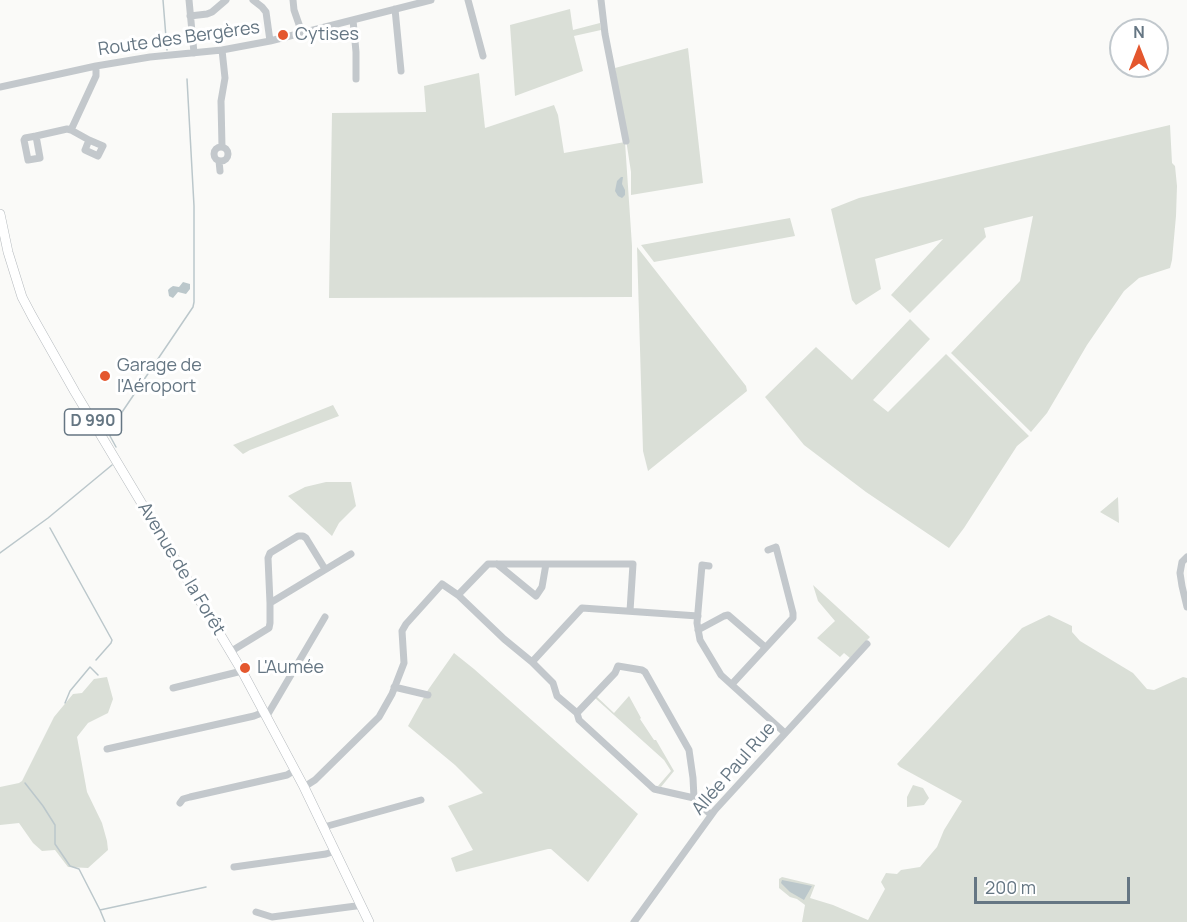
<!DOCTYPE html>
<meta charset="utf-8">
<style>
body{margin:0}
#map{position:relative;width:1187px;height:922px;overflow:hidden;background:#fafaf8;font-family:Manrope,sans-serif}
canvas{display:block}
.north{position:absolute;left:1109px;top:18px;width:60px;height:60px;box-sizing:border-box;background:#fff;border:2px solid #c1c8cd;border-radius:50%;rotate:0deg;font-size:16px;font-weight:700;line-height:24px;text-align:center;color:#657683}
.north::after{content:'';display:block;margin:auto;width:21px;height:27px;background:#e4572e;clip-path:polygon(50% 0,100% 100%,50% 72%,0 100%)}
.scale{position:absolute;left:974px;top:877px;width:156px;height:27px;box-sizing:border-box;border:3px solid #657683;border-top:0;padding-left:8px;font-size:18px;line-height:21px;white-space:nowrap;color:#657683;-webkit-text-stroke:4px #fff;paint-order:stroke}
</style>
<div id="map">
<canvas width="1187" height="922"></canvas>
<div class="north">N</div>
<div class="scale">200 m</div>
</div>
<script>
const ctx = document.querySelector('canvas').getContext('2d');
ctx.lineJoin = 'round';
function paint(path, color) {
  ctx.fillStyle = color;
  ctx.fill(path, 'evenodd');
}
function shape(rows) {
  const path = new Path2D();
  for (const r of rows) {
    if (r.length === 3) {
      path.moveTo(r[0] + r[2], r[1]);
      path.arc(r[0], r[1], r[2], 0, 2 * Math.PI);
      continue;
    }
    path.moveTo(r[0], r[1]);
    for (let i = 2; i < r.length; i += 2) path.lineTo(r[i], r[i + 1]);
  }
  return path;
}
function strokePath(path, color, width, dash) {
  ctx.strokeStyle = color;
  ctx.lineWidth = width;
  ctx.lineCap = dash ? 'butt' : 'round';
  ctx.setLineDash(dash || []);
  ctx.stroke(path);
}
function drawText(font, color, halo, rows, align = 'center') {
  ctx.font = font + ' Manrope,sans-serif';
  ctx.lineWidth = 6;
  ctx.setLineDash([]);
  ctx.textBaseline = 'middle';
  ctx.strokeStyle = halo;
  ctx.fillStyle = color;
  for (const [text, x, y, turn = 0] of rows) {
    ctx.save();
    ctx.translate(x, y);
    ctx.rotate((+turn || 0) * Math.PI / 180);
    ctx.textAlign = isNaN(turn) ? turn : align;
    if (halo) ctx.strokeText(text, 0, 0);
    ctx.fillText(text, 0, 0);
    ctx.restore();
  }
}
paint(shape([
 [570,9,573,30,600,23,601,30,574,36,583,71,515,96,510,25],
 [688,48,703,183,631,195,631,172,615,68],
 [479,73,485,128,554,105,558,115,564,153,625,142,632,246,632,297,329,298,332,113,426,112,424,86],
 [1170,125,1172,163,1175,166,1177,186,1176,216,1172,260,1170,268,1139,278,1124,291,1087,345,1047,413,1031,432,951,353,1020,281,1033,216,984,228,986,237,910,313,891,295,943,239,875,259,881,289,856,305,852,300,831,209,859,198],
 [790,218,795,236,654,262,641,245],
 [637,247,746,386,747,391,648,471,643,451],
 [910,319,930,339,873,400,888,412,946,354,1029,436,1017,446,964,528,949,548,866,492,804,445,765,397,816,347,852,380],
 [333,405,339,416,250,450,243,454,233,445],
 [326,482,351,482,356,506,339,523,332,536,288,496,305,487],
 [1118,497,1119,523,1100,512],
 [813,585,870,637,850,658,844,653,840,657,817,638,835,621,818,601],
 [1049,615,1072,626,1072,632,1080,641,1133,673,1147,689,1154,690,1183,677,1187,678,1187,922,802,922,805,905,797,899,790,897,779,888,779,879,782,877,815,885,810,898,833,905,868,920,885,889,881,882,886,873,897,874,901,870,920,867,937,847,944,830,962,801,900,767,897,764,1022,628],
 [454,653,474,669,638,814,588,882,551,849,548,849,456,872,451,858,473,850,448,806,483,793,455,765,408,726,428,690],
 [107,677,113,699,108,713,88,723,77,737,87,792,102,823,107,841,108,850,88,868,68,867,55,850,42,851,33,843,19,823,0,825,0,787,19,783,22,781,54,717,73,694,82,693,94,679],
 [596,696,614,713,629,696,641,718,640,719,654,740,656,740,674,771,661,787,658,786,671,771,664,760,595,698],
 [913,785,923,788,929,798,924,805,907,807,907,797]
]), '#dadfd7');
paint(shape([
 [621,177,623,177,622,184,625,190,625,195,622,198,618,196,615,191,617,181],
 [183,282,190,284,190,289,186,294,178,292,173,298,169,296,168,290,170,288,173,286,179,287],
 [782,880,812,886,804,900,790,892,781,883]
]), '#bbc7cb');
strokePath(shape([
 [163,0,167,50],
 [116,447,110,436,112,427,193,307,194,302,194,206,187,79],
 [50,528,112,640,111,643,96,660],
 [0,553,48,518,112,465],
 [65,703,70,691,90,667,98,675],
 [25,783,43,806,55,825,55,844,70,866,79,869,100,910],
 [105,922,100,910,206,887]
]), '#bbc7cb', 1.5);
const major = shape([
 [0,214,8,252,22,297,32,316,75,392,242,671,304,787,369,922]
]);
strokePath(major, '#b5babe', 10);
strokePath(shape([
 [189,0,194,53],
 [253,0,262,7,266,12,270,41],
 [293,0,294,10,302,33],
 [468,0,483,56],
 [601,0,605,34,626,141],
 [395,9,401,71],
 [190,16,207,14,212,12,226,0],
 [353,20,356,52,356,79],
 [0,87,96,66,150,57,222,50,270,41,431,0],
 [71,130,89,140,85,150,98,156,103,146,89,140],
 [36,136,25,138,24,140,28,160,40,158,36,136,67,129,71,130,96,76,96,66],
 [221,154,7],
 [222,147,221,101,225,78,222,50],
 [219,161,220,171],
 [1187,557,1182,562,1180,573,1182,586,1187,607],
 [497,564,536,596,542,587,546,564],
 [709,566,702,565,697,623,700,640,721,675,785,733],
 [458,595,488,564,633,564,630,611],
 [270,603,268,558,270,553,298,536,303,536,306,538,325,569],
 [698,630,724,616,728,615,765,647],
 [230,652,269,628,270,623,270,603,351,554],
 [532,662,582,608,698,616],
 [732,684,793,618,793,613,776,547,768,550],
 [394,687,428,695],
 [173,688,242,671],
 [577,713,615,673,618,666,642,670,645,672,689,750,693,778,694,798],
 [265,715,268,714,325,617],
 [107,749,254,716,264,712],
 [304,787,315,780,379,717,392,694,404,663,402,631,406,624,442,584,458,595,504,639,532,662,553,683,557,696,577,713,579,720,654,789,694,798,711,815],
 [180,803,183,799,190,797,287,775,295,770],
 [324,827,421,800],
 [234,867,326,854,335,851],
 [256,912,272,917,356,906,361,904],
 [634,922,715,810,867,644]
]), '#c3c8cc', 7);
strokePath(major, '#fff', 9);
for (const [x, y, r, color] of [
 [283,35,6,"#e4572e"],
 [105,376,6,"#e4572e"],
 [245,668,6,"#e4572e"]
]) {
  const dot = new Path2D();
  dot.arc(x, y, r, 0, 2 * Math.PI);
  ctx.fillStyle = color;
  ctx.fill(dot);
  strokePath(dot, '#fff', 2);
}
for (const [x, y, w] of [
 [93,422,57]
]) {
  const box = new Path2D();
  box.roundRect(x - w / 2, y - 13, w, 26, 4.5);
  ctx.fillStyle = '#fff';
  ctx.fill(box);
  strokePath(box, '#657683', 1.5);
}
drawText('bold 16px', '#657683', null, [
 ["D 990",93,422]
]);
drawText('18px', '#657683', '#fff', [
 ["Cytises",295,35],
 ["Garage de",117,366],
 ["l'Aéroport",117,387],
 ["L'Aumée",257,668]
], 'left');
drawText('18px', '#657683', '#fff', [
 ["Route des Bergères",179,39,-8],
 ["Avenue de la Forêt",181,569,59],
 ["Allée Paul Rue",734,769,-49]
]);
</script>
